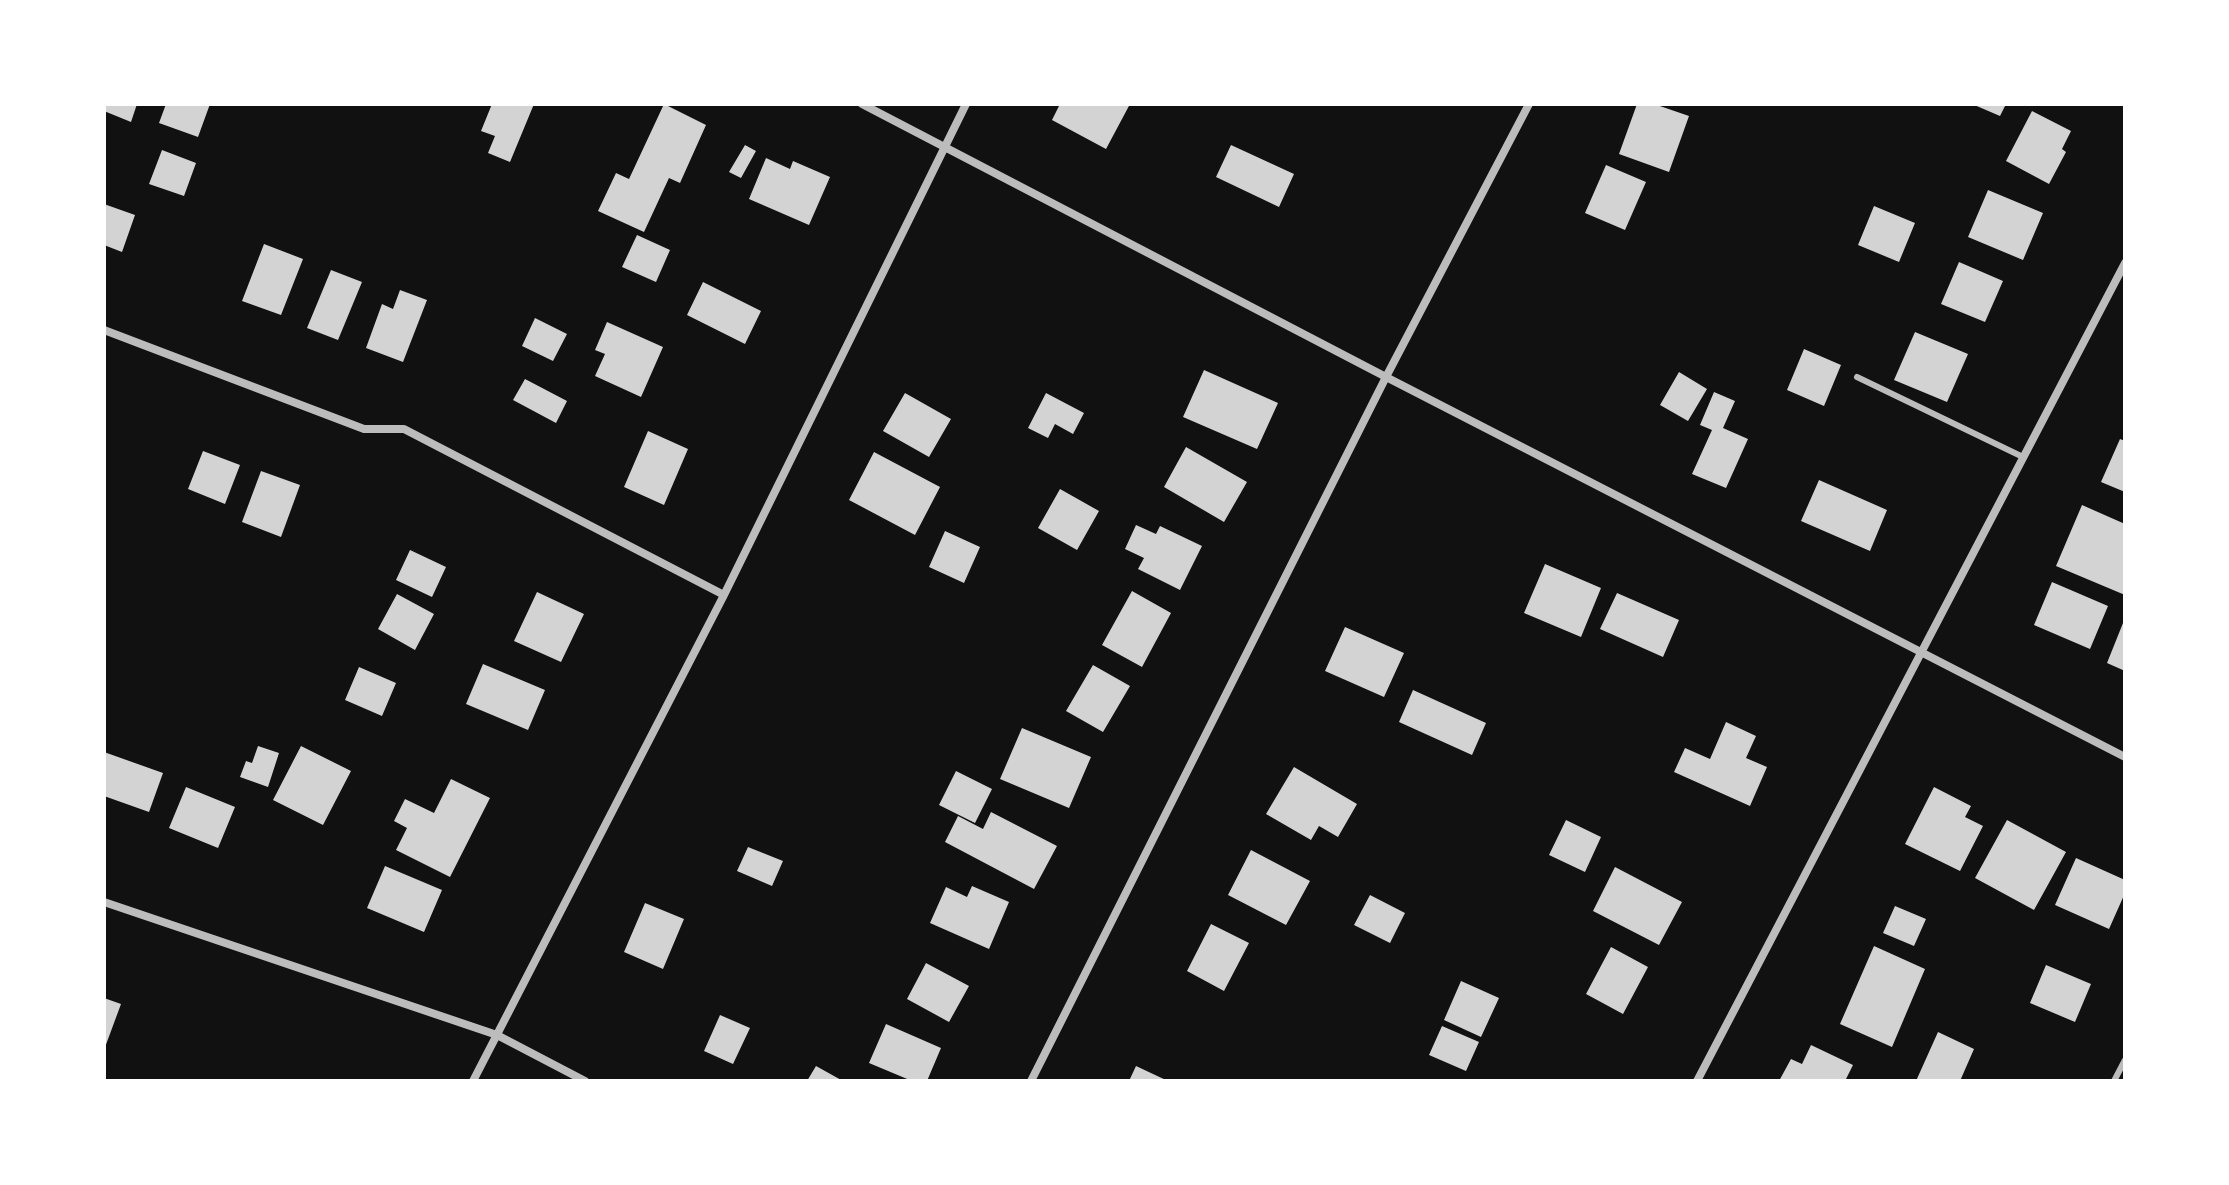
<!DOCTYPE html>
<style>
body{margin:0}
#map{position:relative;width:2229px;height:1185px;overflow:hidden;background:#111;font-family:Poppins,sans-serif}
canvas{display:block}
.frame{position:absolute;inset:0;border:106px solid #fff;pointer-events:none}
</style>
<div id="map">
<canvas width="2229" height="1185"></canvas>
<div class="frame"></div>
</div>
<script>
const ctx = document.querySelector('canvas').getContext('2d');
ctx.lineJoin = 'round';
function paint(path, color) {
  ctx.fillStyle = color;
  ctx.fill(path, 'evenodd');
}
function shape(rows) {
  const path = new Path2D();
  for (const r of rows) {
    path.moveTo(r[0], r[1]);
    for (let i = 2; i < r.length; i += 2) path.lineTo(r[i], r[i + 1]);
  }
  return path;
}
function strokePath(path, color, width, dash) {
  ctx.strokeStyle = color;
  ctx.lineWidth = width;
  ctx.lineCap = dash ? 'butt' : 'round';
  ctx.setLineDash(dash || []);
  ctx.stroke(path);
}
paint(shape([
 [104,104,137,104,131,122,104,111],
 [166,104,210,104,198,137,159,123],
 [492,104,534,104,510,162,488,153,495,136,481,131],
 [664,104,706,125,680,183,669,178,644,232,598,211,616,173,629,179],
 [1060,104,1130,104,1106,149,1052,120],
 [1637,104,1654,104,1689,116,1669,172,1619,154],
 [1972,104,2006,104,2000,116],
 [2032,111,2071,131,2062,149,2066,152,2049,184,2006,161],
 [745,145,756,151,741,178,729,172],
 [1231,145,1294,174,1279,207,1216,177],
 [162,150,196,163,184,196,149,184],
 [766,158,790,169,793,161,830,177,809,225,749,199],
 [1606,165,1646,182,1625,230,1585,213],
 [1988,190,2043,213,2023,260,1968,237],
 [104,204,135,215,122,252,104,245],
 [1874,206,1915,223,1899,262,1858,245],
 [637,235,670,250,656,282,622,267],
 [264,244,303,259,281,315,242,301],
 [1959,262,2003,281,1985,322,1941,304],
 [331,270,362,282,338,340,307,328],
 [703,282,761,311,745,344,687,315],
 [400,290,427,300,403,362,366,348,382,304,393,309],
 [535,318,567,334,553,361,522,346],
 [607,322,663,347,641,397,595,376,605,354,595,350],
 [1915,332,1968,354,1947,402,1894,380],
 [1804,349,1841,365,1824,406,1787,390],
 [1204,370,1278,403,1257,449,1183,417],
 [1679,372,1707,389,1688,421,1660,405],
 [525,379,567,401,556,423,513,400],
 [1714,392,1735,401,1723,428,1748,439,1726,488,1692,474,1712,430,1700,425],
 [905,393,951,419,929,457,883,431],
 [1046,393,1084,413,1073,434,1055,424,1048,438,1028,428],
 [648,431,688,449,664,505,624,487],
 [2120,439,2125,441,2125,492,2101,482],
 [1186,447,1247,482,1224,522,1164,487],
 [203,451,240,465,225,504,188,489],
 [874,452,940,487,915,535,849,500],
 [261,471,300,485,281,537,242,522],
 [1819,480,1887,510,1870,551,1801,521],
 [1060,489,1099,511,1077,550,1038,528],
 [2082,505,2125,524,2125,595,2056,566],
 [1136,525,1156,534,1160,526,1202,546,1180,590,1138,569,1144,558,1125,549],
 [945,531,980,547,964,583,929,567],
 [410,550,446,567,432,597,396,580],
 [1545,564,1601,588,1581,637,1524,613],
 [2052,582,2108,606,2090,649,2034,625],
 [1132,591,1171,613,1142,667,1102,645],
 [537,592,584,614,561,662,514,641],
 [1617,593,1679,620,1663,657,1600,629],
 [397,594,434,614,415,650,378,629],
 [2123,623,2125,624,2125,671,2107,663],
 [1345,627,1404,653,1384,697,1325,671],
 [483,664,545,690,528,730,466,704],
 [1093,665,1130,686,1103,732,1066,711],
 [359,667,396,683,382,716,345,700],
 [1413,690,1486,723,1472,755,1399,722],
 [1726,722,1756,736,1746,758,1767,767,1750,806,1674,772,1685,748,1710,759],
 [1022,728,1091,757,1069,808,1000,779],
 [258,746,279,753,268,787,240,777,246,761,252,763],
 [301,746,351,771,323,825,273,800],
 [104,752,163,773,149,812,104,796],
 [1294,767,1357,804,1338,837,1319,826,1311,840,1266,814],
 [956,771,992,789,975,823,939,805],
 [451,779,490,798,450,877,396,850,407,828,394,821,405,799,434,813],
 [186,787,235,807,218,848,169,828],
 [1934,787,1971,806,1965,817,1983,826,1960,871,1905,844],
 [991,812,1057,846,1034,889,945,842,958,816,983,829],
 [1566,820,1601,837,1585,872,1549,855],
 [2007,820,2066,852,2034,910,1975,878],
 [748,847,783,861,772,886,737,871],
 [1251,850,1310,881,1286,925,1228,895],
 [2076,858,2125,880,2125,893,2109,929,2055,905],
 [385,866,442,890,424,932,367,908],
 [1615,867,1682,902,1659,945,1593,911],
 [972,886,1009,902,989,949,930,923,946,887,967,897],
 [1370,895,1405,913,1390,943,1354,925],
 [645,903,684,919,663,969,624,952],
 [1895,906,1926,919,1914,946,1883,933],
 [1211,924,1249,943,1224,991,1187,971],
 [1874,946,1925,969,1892,1047,1840,1024],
 [1611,947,1648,967,1623,1014,1586,994],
 [926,963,969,986,949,1022,907,999],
 [2046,965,2091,984,2075,1022,2030,1003],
 [1461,981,1499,998,1481,1037,1444,1020],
 [104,998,121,1004,104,1050],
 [720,1015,750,1028,733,1064,704,1051],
 [886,1024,941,1048,927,1081,912,1081,869,1063],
 [1442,1026,1479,1042,1466,1071,1429,1055],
 [1938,1032,1974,1049,1960,1081,1916,1081],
 [1811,1045,1853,1065,1845,1081,1779,1081,1791,1059,1802,1064],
 [816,1066,843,1081,807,1081],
 [1136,1066,1168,1081,1129,1081]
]), '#d3d3d3');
strokePath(shape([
 [1857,377,2023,457],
 [2114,1081,2125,1060]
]), '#bcbcbc', 6);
strokePath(shape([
 [862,104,1386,377,2125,757],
 [104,330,364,429,404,429,724,595],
 [104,902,497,1035,585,1081],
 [473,1081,724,595,966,104],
 [1031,1081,1386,377,1529,104],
 [1697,1081,2125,263]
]), '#bcbcbc', 8);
</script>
